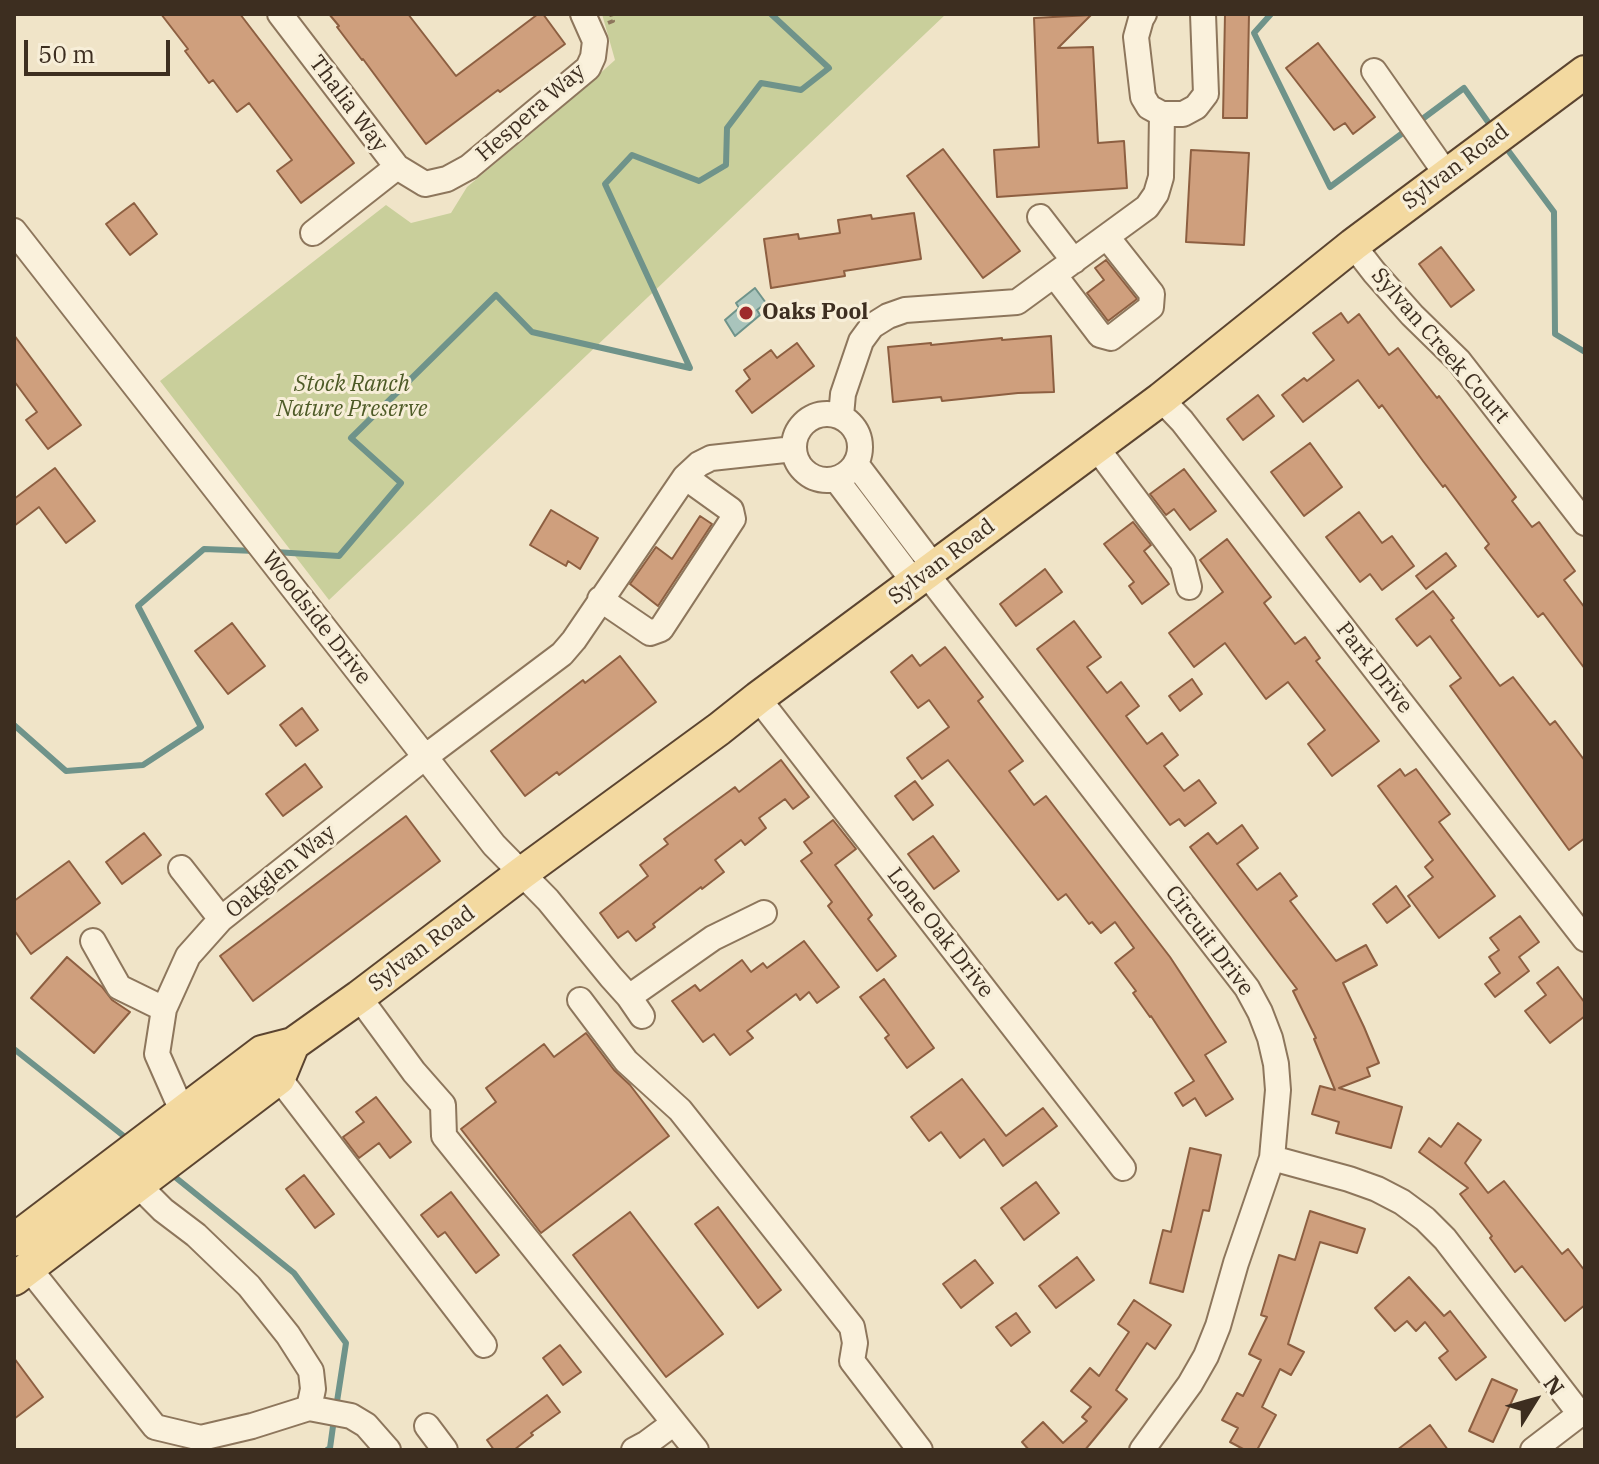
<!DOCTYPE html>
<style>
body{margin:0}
#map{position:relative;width:1599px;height:1464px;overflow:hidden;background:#f0e4c8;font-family:"IBM Plex Serif",serif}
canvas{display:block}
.frame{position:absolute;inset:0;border:16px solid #3d2e20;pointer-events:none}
.north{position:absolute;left:1495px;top:1360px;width:80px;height:80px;-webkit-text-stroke:6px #f7eed8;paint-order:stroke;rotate:53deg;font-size:22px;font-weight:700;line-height:32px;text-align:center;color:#3d2e20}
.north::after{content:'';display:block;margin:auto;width:28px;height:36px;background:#3d2e20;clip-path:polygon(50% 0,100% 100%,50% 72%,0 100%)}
.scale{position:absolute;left:24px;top:40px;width:146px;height:36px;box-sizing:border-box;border:4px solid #3d2e20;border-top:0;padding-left:10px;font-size:24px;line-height:28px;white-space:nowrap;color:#3d2e20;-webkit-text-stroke:6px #f7eed8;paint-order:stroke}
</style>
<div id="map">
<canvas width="1599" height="1464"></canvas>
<div class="frame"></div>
<div class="north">N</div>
<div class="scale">50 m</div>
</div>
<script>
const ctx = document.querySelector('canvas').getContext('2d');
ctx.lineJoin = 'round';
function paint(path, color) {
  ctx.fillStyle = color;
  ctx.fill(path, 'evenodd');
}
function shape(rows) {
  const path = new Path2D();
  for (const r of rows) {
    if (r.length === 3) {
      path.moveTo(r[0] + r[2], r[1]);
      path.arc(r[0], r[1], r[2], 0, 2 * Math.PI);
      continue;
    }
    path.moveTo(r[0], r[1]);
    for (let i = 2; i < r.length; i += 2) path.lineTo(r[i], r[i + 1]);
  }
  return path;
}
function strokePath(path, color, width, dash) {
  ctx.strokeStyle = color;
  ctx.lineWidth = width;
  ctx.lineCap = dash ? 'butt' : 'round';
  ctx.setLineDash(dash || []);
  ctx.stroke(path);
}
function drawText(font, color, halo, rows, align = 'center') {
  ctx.font = font + ' "IBM Plex Serif",serif';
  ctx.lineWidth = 6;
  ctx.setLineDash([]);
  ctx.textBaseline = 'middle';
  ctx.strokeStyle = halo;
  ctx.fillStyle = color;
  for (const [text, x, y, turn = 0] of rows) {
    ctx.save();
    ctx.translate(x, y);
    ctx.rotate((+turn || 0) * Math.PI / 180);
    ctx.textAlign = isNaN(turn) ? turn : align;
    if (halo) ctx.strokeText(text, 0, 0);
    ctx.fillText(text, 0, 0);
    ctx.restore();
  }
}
paint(shape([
 [602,14,946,14,329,600,160,381,386,205,411,223,451,213,467,187,558,111,615,60]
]), '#c9cf9b');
const water = shape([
 [755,288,766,303,757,310,760,315,735,336,725,320,739,308,736,303,755,288]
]);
paint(water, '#a9c4bc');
strokePath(water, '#6f938a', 2);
strokePath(shape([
 [1271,14,1254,33,1330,187,1408,129],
 [1417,123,1464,88,1493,129],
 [1504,145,1554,212,1555,334,1585,352],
 [275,552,339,556,401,483,351,438,496,295,532,332,690,368,605,184,632,155,699,181,726,165,727,128,761,83,801,90,829,68,771,14],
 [14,725,66,771,143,765,201,727,138,606,204,549,256,551],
 [14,1049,130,1141],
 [170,1173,294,1273,346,1343,336,1408],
 [327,1450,330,1448,334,1419]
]), '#6f938a', 6);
const building = shape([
 [161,14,240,14,354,163,301,203,277,171,292,160,249,103,237,112,213,80,209,83,185,51,188,49,161,14],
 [329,14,408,14,456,76,538,14,543,14,565,44,500,92,498,90,426,144,363,59,362,60,337,27,339,26,329,14],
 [1225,14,1249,14,1247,118,1223,118,1225,14],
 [1091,15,1058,48,1093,47,1098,143,1124,141,1127,188,997,197,994,150,1039,147,1034,18,1091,15],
 [1318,43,1375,117,1353,134,1345,123,1334,130,1286,68,1318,43],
 [943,149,1020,251,983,278,907,176,943,149],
 [1191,150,1249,153,1244,245,1186,242,1191,150],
 [134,203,157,234,130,255,106,224,134,203],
 [914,213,921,259,844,271,845,276,771,288,764,239,798,234,799,239,840,233,838,220,871,215,872,219,914,213],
 [1441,247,1474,290,1451,307,1419,264,1441,247],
 [1106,260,1137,299,1108,321,1087,293,1104,280,1095,268,1106,260],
 [1341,313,1348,323,1359,314,1389,355,1398,348,1437,398,1439,396,1516,497,1512,501,1532,527,1539,522,1575,571,1564,580,1585,608,1585,669,1543,613,1538,617,1485,548,1489,544,1445,485,1443,487,1423,461,1382,405,1379,408,1358,380,1303,422,1282,395,1304,378,1307,381,1334,360,1313,333,1341,313],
 [14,335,81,425,48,449,26,420,37,412,14,381,14,335],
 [1051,336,1054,392,1018,393,942,401,941,397,893,402,888,347,931,343,931,345,1002,338,1002,340,1051,336],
 [797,343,814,366,752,413,736,391,750,379,744,370,771,350,777,358,797,343],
 [1258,395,1274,416,1243,440,1227,419,1258,395],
 [1310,443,1342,487,1304,516,1271,472,1310,443],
 [55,468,95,521,66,543,39,507,14,526,14,499,55,468],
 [1184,469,1216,511,1190,530,1174,509,1166,515,1150,494,1184,469],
 [551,510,598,538,580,569,568,561,566,566,530,545,551,510],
 [1359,512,1382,543,1392,536,1414,566,1382,590,1370,574,1360,582,1326,537,1359,512],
 [700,516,712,524,658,606,630,584,656,547,672,559,700,516],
 [1133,522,1151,545,1144,551,1169,584,1142,604,1129,586,1134,582,1104,544,1133,522],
 [1227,539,1271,597,1264,603,1295,644,1305,637,1320,658,1316,661,1379,741,1332,776,1308,744,1325,730,1288,682,1266,699,1225,643,1194,667,1169,633,1223,592,1200,560,1227,539],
 [1446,553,1456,566,1426,589,1416,576,1446,553],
 [1045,569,1062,592,1016,626,1000,604,1045,569],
 [1433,591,1454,618,1451,620,1500,686,1513,677,1550,725,1555,721,1585,761,1585,838,1569,850,1450,686,1461,678,1430,636,1417,646,1396,619,1433,591],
 [1074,621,1101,657,1087,667,1107,693,1121,682,1139,706,1126,716,1147,744,1162,733,1178,755,1164,766,1184,791,1199,780,1216,803,1185,826,1179,819,1170,825,1037,649,1074,621],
 [232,623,265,666,228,694,195,651,232,623],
 [945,647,983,697,978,701,1023,761,1009,771,1034,805,1046,796,1170,957,1226,1042,1205,1055,1233,1099,1206,1116,1195,1098,1183,1106,1175,1093,1194,1081,1151,1016,1150,1017,1133,993,1136,991,1115,963,1134,948,1115,922,1101,933,1092,922,1089,924,1066,894,1058,900,948,760,922,779,907,758,949,727,929,700,918,708,891,672,912,655,920,666,945,647],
 [620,656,656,702,559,775,557,772,525,796,491,751,583,680,585,683,620,656],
 [1192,679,1202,694,1180,711,1169,696,1192,679],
 [302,708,318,730,296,746,280,725,302,708],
 [781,760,809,797,793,809,785,799,759,818,766,828,745,845,741,840,715,860,724,872,702,889,701,887,653,924,655,927,636,941,628,931,618,938,600,913,648,876,640,865,668,844,664,839,698,814,735,787,739,792,781,760],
 [305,764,322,787,283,816,266,794,305,764],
 [1400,769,1405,776,1416,769,1450,814,1439,822,1495,896,1439,938,1408,896,1433,877,1425,867,1433,860,1378,786,1400,769],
 [915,781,933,805,913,820,895,796,915,781],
 [406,816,440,861,253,1001,220,956,406,816],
 [833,820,856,849,835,865,872,915,868,919,896,956,877,971,828,906,832,902,801,861,812,853,804,842,833,820],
 [1242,825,1258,848,1237,864,1257,890,1280,873,1297,896,1290,901,1336,961,1366,945,1377,965,1343,983,1364,1027,1379,1063,1367,1068,1370,1076,1339,1088,1402,1107,1391,1148,1336,1133,1339,1122,1312,1114,1320,1086,1335,1090,1314,1039,1316,1038,1293,991,1297,989,1190,847,1208,833,1217,844,1242,825],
 [144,833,161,855,122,884,106,862,144,833],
 [933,836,959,871,934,889,908,854,933,836],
 [69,861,100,903,31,954,14,930,14,901,69,861],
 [1396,886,1410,906,1387,923,1373,904,1396,886],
 [1520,916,1539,942,1519,957,1529,971,1495,997,1485,984,1500,973,1489,957,1499,950,1490,938,1520,916],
 [804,941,839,987,817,1003,809,992,800,1000,796,994,747,1031,753,1038,730,1055,714,1034,703,1042,672,1001,695,985,700,991,742,960,751,972,763,963,767,968,804,941],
 [67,957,102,987,112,1000,130,1012,94,1053,31,998,67,957],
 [1558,967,1585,1003,1585,1016,1550,1043,1525,1011,1546,995,1537,983,1558,967],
 [884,979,934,1048,907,1068,885,1038,889,1035,860,997,884,979],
 [586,1033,614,1070,630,1085,669,1136,541,1233,461,1129,496,1102,486,1088,544,1044,554,1057,586,1033],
 [962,1079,1006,1136,1043,1108,1057,1126,1003,1166,984,1139,960,1158,941,1132,929,1141,911,1117,962,1079],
 [376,1097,411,1142,390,1158,379,1143,359,1158,343,1137,364,1122,356,1112,376,1097],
 [1458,1123,1481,1140,1465,1163,1488,1193,1504,1181,1562,1254,1568,1249,1585,1271,1585,1305,1565,1321,1522,1266,1515,1272,1490,1238,1492,1236,1460,1194,1468,1188,1419,1152,1429,1138,1441,1147,1458,1123],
 [1190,1148,1221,1155,1209,1211,1203,1210,1183,1292,1150,1283,1163,1230,1171,1232,1190,1148],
 [304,1175,334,1214,315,1228,286,1189,304,1175],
 [1036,1182,1059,1213,1024,1240,1001,1208,1036,1182],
 [451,1192,499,1255,476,1273,445,1232,438,1237,421,1215,451,1192],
 [718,1207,781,1290,758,1308,695,1224,718,1207],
 [1310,1211,1365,1229,1357,1253,1320,1242,1288,1344,1304,1352,1291,1375,1280,1369,1262,1407,1276,1415,1257,1450,1245,1450,1230,1442,1238,1428,1222,1420,1237,1393,1243,1396,1261,1360,1249,1354,1267,1317,1261,1315,1279,1255,1295,1260,1310,1211],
 [630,1212,723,1334,666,1377,573,1255,630,1212],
 [1077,1257,1094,1280,1056,1308,1039,1286,1077,1257],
 [975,1260,993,1283,961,1308,943,1284,975,1260],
 [1409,1277,1444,1316,1450,1311,1486,1357,1456,1380,1439,1358,1448,1351,1425,1322,1416,1331,1407,1321,1395,1331,1375,1308,1409,1277],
 [1134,1300,1171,1325,1155,1349,1147,1343,1116,1390,1127,1399,1085,1450,1029,1450,1022,1442,1043,1422,1063,1443,1087,1421,1082,1417,1091,1407,1071,1391,1090,1368,1099,1376,1129,1332,1118,1324,1134,1300],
 [1016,1313,1030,1332,1011,1346,996,1327,1016,1313],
 [560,1345,581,1372,563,1385,543,1358,560,1345],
 [14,1358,43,1397,14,1419,14,1358],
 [1492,1379,1517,1390,1493,1442,1469,1431,1492,1379],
 [547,1395,560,1412,531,1433,533,1435,514,1450,494,1450,487,1440,547,1395],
 [1430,1425,1448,1450,1397,1450,1430,1425]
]);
paint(building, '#cf9f7d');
strokePath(building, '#8d5f41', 2);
const minor = shape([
 [280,14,397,167,425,184,447,179,469,167,588,68,593,57,595,41,583,14],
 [1144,14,1141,19,1136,37,1143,97,1149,107,1162,114,1183,114,1196,107,1206,94,1203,14],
 [1374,71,1447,175],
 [1040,217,1074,261],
 [14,231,494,845,548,900,611,977,629,997,642,1016],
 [313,233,397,167],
 [1353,245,1374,272,1412,315,1459,361,1585,523],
 [1055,276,1100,335,1111,338,1151,307,1152,294,1107,237],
 [1161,399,1182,421,1585,939],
 [827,447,33],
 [841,416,843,394,861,341,872,326,888,316,905,310,1017,302,1147,207,1156,194,1161,177,1162,114],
 [1096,447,1183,563,1189,587],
 [856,464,934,567],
 [836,479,914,582],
 [926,573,1247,988,1260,1012,1270,1038,1276,1064,1278,1090,1272,1158,1236,1263,1218,1326,1206,1356,1190,1384,1142,1450],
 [600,599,650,633,661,629,733,519,731,510,685,477],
 [758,698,1123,1168],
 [181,868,221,919],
 [93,941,119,987,164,1009],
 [359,997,414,1072,443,1105,444,1136,696,1450],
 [629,997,713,938,764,913],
 [580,1000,626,1061,680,1110,852,1327,855,1343,852,1361,920,1450],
 [279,1078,484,1345],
 [183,1113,157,1054,164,1009,188,956,221,919,425,757,562,654,574,640,685,477,699,464,711,458,794,449],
 [1272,1158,1349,1179,1377,1189,1402,1202,1425,1219,1445,1239,1580,1414,1533,1450],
 [139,1186,163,1210,196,1235,249,1286,288,1335,311,1371,313,1389,309,1408],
 [28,1267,155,1427,201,1438,252,1426,309,1408,351,1416,366,1425,388,1450],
 [427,1426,445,1450],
 [634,1450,647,1443,674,1423]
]);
const major = shape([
 [14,1240,262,1052,293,1044,359,997,522,873,719,729,758,698,1161,399,1353,245,1585,72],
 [14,1279,279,1078,293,1044]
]);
strokePath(minor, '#8d765c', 28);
strokePath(major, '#5b4430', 36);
strokePath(shape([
 [608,23,613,21,611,14]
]), '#8d765c', 4, [6, 4]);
strokePath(minor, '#faf1dc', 24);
strokePath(major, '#f3d9a0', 32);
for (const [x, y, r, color] of [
 [746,313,8,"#9e2a2b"]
]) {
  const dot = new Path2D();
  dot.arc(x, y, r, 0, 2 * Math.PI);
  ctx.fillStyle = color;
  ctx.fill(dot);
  strokePath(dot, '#f7eed8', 3);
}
drawText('22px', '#3d2e20', '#f7eed8', [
 ["Thalia Way",348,104,53],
 ["Hespera Way",531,113,-41],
 ["Sylvan Road",1456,167,-37],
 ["Sylvan Creek Court",1440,346,49],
 ["Sylvan Road",942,562,-37],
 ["Woodside Drive",316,618,52],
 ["Park Drive",1374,668,52],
 ["Oakglen Way",281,872,-39],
 ["Lone Oak Drive",940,933,52],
 ["Circuit Drive",1209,941,53],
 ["Sylvan Road",422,949,-37]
]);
drawText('bold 22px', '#3d2e20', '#f7eed8', [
 ["Oaks Pool",762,313]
], 'left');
drawText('italic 22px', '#4d5a26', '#f7eed8', [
 ["Stock Ranch",352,385],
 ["Nature Preserve",352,410]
]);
</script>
